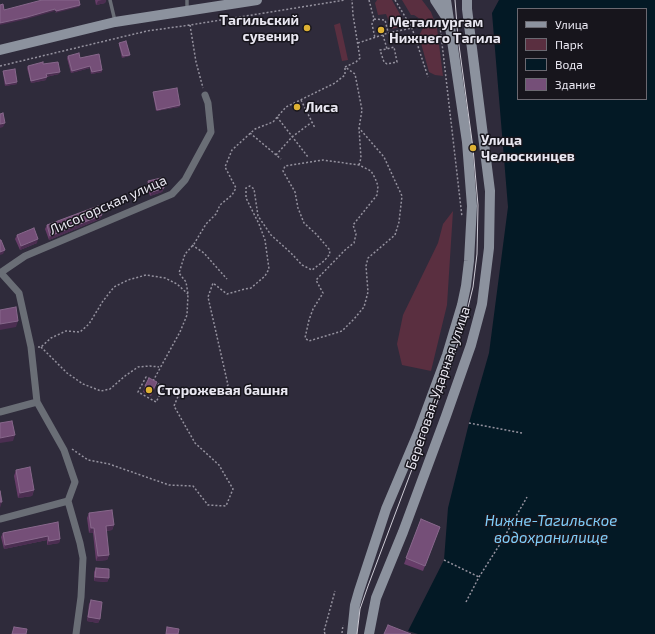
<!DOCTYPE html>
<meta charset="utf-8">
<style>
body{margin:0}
#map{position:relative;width:655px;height:634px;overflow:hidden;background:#2f2b3b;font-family:"Exo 2",sans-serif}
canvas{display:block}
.legend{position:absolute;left:517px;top:8px;width:130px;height:92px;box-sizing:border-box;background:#17151c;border:1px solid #6b6971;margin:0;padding:5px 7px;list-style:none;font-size:12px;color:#e9e7f1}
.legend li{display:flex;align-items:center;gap:8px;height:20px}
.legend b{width:20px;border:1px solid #6b6971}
</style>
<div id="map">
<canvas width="655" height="634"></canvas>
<ul class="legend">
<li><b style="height:5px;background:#8c929e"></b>Улица</li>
<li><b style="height:11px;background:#5a2f40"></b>Парк</li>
<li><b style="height:11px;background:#031925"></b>Вода</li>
<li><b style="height:11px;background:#754f78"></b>Здание</li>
</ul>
</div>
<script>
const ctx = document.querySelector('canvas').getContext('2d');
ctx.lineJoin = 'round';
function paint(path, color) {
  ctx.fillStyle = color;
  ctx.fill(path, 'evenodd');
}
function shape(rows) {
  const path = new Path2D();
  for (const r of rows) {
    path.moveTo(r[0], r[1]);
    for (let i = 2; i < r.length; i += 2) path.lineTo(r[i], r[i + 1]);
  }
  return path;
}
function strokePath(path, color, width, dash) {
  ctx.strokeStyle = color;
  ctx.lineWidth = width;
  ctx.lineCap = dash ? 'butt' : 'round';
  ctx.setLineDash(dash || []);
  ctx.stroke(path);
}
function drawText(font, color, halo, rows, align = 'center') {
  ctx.font = font + ' "Exo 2",sans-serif';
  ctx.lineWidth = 3;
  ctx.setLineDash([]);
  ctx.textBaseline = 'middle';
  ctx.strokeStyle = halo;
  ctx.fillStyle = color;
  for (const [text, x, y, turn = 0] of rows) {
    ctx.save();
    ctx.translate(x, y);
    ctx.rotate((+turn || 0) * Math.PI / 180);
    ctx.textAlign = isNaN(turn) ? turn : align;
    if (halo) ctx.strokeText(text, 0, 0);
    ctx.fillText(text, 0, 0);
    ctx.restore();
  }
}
paint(shape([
 [377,0,392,0,406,25,392,29,386,14,378,15,375,3],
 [402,0,422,0,431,12,437,28,443,76,435,75,429,72,419,36,423,28,422,24,420,19,414,15,411,15],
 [340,23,348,60,342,61,334,25],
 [453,211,447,305,431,371,402,365,397,344,403,315,438,243,443,224]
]), '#5a2f40');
paint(shape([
 [499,0,655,0,655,634,418,634,408,631,444,560,448,508,469,423,489,353,508,207,492,13],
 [518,9,646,9,646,99,518,99]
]), '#031925');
strokePath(shape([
 [369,0,374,19,372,24,375,38],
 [395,0,412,28,428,77],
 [374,19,385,20,388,32],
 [438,23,440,26,462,217],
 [190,25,196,62,203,88],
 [383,35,387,49,380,50,384,62,387,64,397,62,394,47,387,49],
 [358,43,388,33,412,28],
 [0,66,147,31,190,25,345,0],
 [345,67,356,62,360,58,353,15,352,0],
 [301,100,315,128],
 [277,117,308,157],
 [250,133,281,159],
 [276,155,292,137,312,122],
 [359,165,361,158,359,128],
 [192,245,204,253,227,279],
 [38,347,41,347,51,338,66,331,80,332,89,324,103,301,114,287,128,280,146,275,165,278,177,284,188,294],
 [41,347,67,373,83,384,101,391,110,389,125,376,138,367,150,366,159,367],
 [150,379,146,377,138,392,156,402,164,387,156,383],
 [153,381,180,332,187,315,188,294,186,282,179,273,185,254,194,244,206,224,216,214,220,205,232,195,236,188,225,167,232,150,255,129,273,122,286,107,335,83,345,75,345,67],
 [469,423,522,433],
 [72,449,88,460,109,464,169,485,193,486,208,505,226,506,233,489,219,465,195,443,174,406,179,394,187,393,197,395,219,393,225,389,228,385,208,297,213,283,227,294,245,289,251,288,265,276,269,269,265,240,259,224,246,198,246,188,250,186,254,189,258,216,271,235,291,253,302,265,312,270,324,261,330,254,329,249,316,234,304,223,298,208,295,192,283,171,285,166,323,160,359,165,371,171,375,178,378,186,377,195,353,225,356,234,354,243,346,249,316,280,323,293,313,309,309,320,305,338,309,341,342,331,354,319,364,307,368,292,366,266,368,258,395,235,399,222,402,196,384,157,359,128,362,110,355,74,345,67],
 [444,560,479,577],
 [466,602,479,577,502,541,527,497],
 [342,633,343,625],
 [325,634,324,631,335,591]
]), '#95929f', 1.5, [2, 2]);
strokePath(shape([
 [110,0,115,21],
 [187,10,187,0]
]), '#6a6e76', 3.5);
strokePath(shape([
 [0,273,25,256,172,194,185,180,211,132,208,103,205,95],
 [1,273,19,293,31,347,37,402,64,450,75,482,68,501,80,543,83,558,81,597,76,634],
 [0,412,37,402],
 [0,519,68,501]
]), '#6a6e76', 7);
strokePath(shape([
 [435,0,448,20],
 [0,50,115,22,257,0],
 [352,634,355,605,359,591,386,509,419,431,447,355,462,305,466,286,469,261,472,206,467,142,446,0],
 [369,634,376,598,403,532,446,416,471,345,482,304,489,248,490,191,467,9,467,0]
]), '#8c929e', 10);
strokePath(shape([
 [357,634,360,609,368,586,449,371,463,328,473,287,477,254,478,205,473,148,458,38,455,0]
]), '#cfcdd7', 1);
paint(shape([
 [95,0,106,0,105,3,96,5],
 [119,43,129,56,122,58,119,45],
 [68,56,80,58,102,70,102,72,91,74,90,68,71,73,67,58],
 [43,64,59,74,46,77,46,80,31,83,27,68,28,66],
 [3,71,17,84,5,86,3,73],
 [153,92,180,105,179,107,156,111,153,94],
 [148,181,164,188,162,192,150,196,147,185],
 [100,219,49,240,45,229,47,225],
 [17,235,37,243,20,250,15,239],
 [145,386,155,388,151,396,143,392],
 [16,470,34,490,32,496,18,498,14,476],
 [89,513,114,525,112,530,106,531,109,555,107,560,96,561,93,533,89,533,87,518],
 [421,519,440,527,423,571,404,564],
 [58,522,60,539,59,543,47,545,47,540,4,549,1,537,3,533],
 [96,568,109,578,107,582,94,581,94,572],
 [91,600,100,619,98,623,87,621,89,604]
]), '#673d69');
paint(shape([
 [102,0,106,0,105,3,96,5,98,1],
 [80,5,79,7,55,13,56,11],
 [55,9,55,11,27,19,0,25,0,23],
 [130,55,129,56,122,58,123,56],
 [90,66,90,68,71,73,72,71],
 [102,70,102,72,91,74,92,72],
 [60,72,59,74,45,77,46,74],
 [47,77,46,80,31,83,31,81],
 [17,82,17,84,5,86,6,84],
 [180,105,179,107,156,111,157,110],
 [5,123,3,127,0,128,0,124],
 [164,188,162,192,150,196,152,192],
 [102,215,100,219,49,240,50,236],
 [38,239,37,243,20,250,21,246],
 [5,250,3,254,0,255,0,252],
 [18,321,16,327,0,330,0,324],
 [157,382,155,388,151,396,153,390],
 [15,435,13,441,0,443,0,438],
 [34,490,32,496,18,498,20,493],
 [0,502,2,502,0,508],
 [114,525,112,530,104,531,106,526],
 [91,528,94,528,93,533,89,533],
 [48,536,47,540,4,549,5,545],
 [60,539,59,543,47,545,49,541],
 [109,555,107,560,96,561,98,556],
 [95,577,109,578,107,582,94,581],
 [88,617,100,619,98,623,87,621]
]), '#4b2e51');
const building = shape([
 [42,0,79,0,80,5,56,11,55,9,27,17,0,23,0,5,3,4,4,10,42,0],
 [126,41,130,55,123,56,119,43,126,41],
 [79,53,80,58,99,54,102,70,92,72,90,66,72,71,68,56,79,53],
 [43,62,43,64,58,62,60,72,46,74,47,77,31,81,28,66,43,62],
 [15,69,17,82,6,84,3,71,15,69],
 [177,88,180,105,157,110,153,92,177,88],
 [3,113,5,123,0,124,0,114,3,113],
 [161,178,164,188,152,192,148,181,161,178],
 [98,206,102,215,50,236,47,225,98,206],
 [34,228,38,239,21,246,17,235,34,228],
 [0,240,1,240,5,250,0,252,0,240],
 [16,307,18,321,0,324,0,310,16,307],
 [149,378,157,382,153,390,145,386,149,378],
 [12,421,15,435,0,438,0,423,12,421],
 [30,467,34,490,20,493,16,470,30,467],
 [0,491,2,502,0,502,0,491],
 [112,510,114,525,106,526,109,555,98,556,94,528,91,528,89,513,112,510],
 [421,519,440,527,425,566,406,558,421,519],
 [58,522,60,539,49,541,48,536,5,545,3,533,58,522],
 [96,568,109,569,109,578,95,577,96,568],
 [91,600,102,602,100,619,88,617,91,600],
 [388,625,411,634,384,634,388,625],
 [14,627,27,629,26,634,12,634,14,627],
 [167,627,179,629,178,634,166,634,167,627]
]);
paint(building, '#754f78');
strokePath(building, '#87678b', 1);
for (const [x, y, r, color] of [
 [307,28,4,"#deb133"],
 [381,30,4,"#deb133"],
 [297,107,4,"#deb133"],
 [473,148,4,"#deb133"],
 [149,390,4,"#deb133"]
]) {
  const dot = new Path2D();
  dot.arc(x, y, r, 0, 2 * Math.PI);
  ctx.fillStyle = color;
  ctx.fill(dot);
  strokePath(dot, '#17151c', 1.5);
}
drawText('bold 14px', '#e9e7f1', '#17151c', [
 ["Тагильский",299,20,"right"],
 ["сувенир",299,36,"right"],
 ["Металлургам",389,22],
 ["Нижнего Тагила",389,38],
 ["Лиса",305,107],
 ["Улица",481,140],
 ["Челюскинцев",481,156],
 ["Сторожевая башня",157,390]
], 'left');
drawText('14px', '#e9e7f1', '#17151c', [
 ["Лисогорская улица",108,205,-24],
 ["Береговая-Ударная улица",438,388,-71]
]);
drawText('italic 15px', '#7fcdf9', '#17151c', [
 ["Нижне-Тагильское",551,521],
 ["водохранилище",551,538]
]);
</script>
